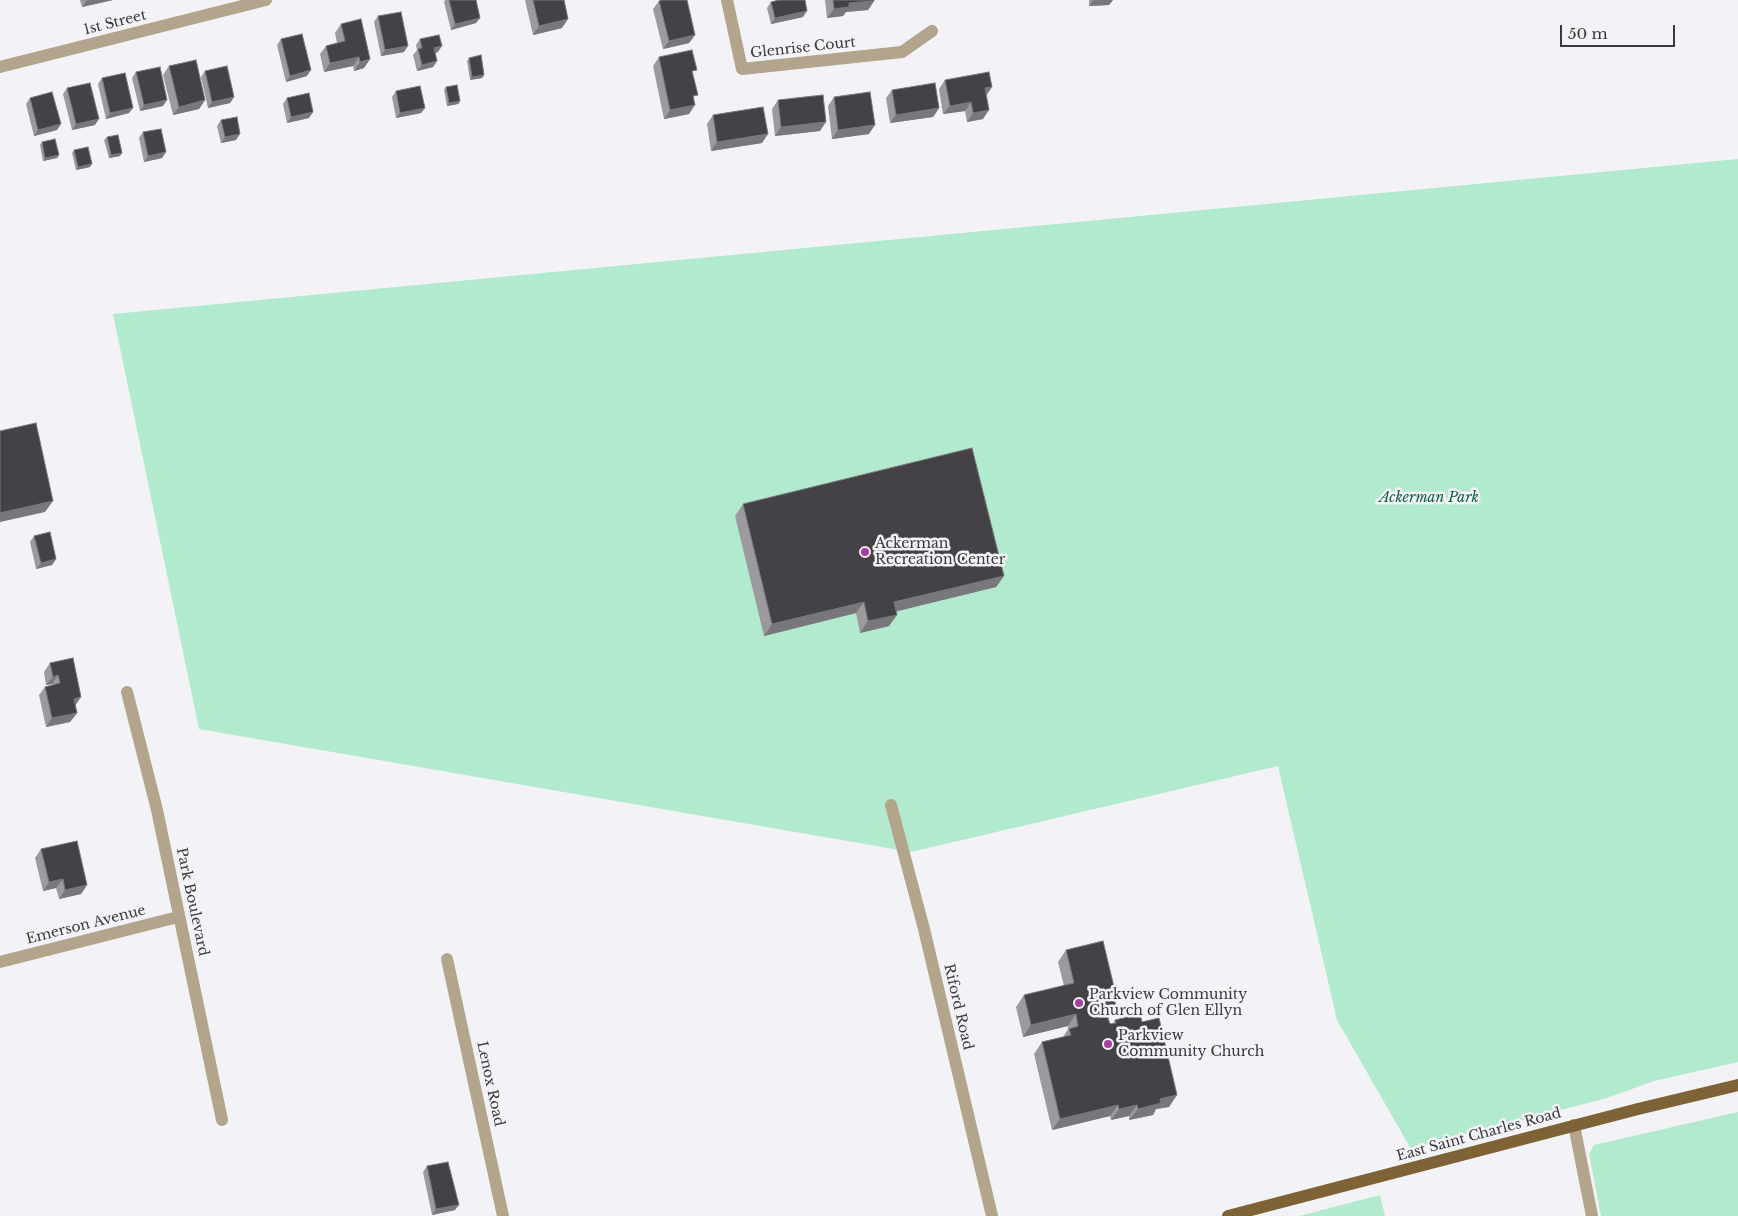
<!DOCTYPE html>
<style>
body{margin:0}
#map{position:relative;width:1738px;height:1216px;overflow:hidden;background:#f3f2f7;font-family:"Libre Baskerville",serif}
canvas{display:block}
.scale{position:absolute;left:1560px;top:25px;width:115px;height:22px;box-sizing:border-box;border:2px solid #3a393b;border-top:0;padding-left:6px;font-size:15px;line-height:18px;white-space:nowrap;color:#3a393b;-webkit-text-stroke:4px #f3f2f7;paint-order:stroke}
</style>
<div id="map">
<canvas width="1738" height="1216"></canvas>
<div class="scale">50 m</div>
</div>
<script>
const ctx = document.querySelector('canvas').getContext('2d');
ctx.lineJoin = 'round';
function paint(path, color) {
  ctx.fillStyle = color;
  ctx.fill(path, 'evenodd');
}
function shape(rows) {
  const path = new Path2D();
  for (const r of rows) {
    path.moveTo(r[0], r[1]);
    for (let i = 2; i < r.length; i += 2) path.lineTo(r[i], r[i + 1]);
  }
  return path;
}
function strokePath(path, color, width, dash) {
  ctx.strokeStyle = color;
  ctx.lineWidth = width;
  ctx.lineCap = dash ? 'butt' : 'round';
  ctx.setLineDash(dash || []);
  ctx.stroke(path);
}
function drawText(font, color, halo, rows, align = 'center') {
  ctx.font = font + ' "Libre Baskerville",serif';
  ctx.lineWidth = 5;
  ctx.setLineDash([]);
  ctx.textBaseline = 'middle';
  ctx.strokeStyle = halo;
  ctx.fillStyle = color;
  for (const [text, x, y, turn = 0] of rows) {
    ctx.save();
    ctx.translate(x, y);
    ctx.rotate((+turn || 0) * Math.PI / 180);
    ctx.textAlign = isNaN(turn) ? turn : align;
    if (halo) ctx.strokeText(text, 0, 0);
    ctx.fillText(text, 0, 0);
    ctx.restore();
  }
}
paint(shape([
 [1738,159,1738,1062,1654,1081,1607,1098,1411,1149,1337,1020,1278,766,911,852,199,729,113,314],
 [1738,1112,1738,1216,1601,1216,1589,1154,1594,1145],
 [1380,1195,1385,1216,1299,1216]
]), '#b2eacd');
strokePath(shape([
 [727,0,742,69,902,52,932,31],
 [0,67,266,0],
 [127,692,157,810,222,1120],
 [891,805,924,929,992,1216],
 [447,959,503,1216],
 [0,962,178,917],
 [1574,1125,1592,1216]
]), '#b3a48c', 12);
strokePath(shape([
 [1228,1216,1638,1109,1738,1085]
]), '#7e6336', 12);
paint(shape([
 [80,0,113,0,82,7],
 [445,0,476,0,480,18,476,23,451,30,444,2],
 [525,0,564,0,562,28,533,35],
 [775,0,805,0,803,17,771,24,767,8,771,2,775,2],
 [825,0,874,0,874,1,868,10,846,12,843,16,827,18],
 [1089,0,1113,0,1109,5,1089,6],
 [659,1,695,35,689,43,663,49,653,9],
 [378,16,404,52,381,56,374,22],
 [341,24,370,59,364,68,354,71,353,66,324,72,320,54,326,46,337,43,335,33],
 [281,39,307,76,286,82,277,45],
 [420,39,438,52,435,53,437,61,433,67,417,71,413,55,417,50,416,45],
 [659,57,693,75,694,100,689,114,664,119,653,66],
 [469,58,484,75,482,78,470,80,467,61],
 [169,66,205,100,199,109,173,115,163,75],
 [205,71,234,97,230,103,208,108,201,77],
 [136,72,163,106,140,111,132,78],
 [102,78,129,113,106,119,98,84],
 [945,80,986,96,983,119,967,122,965,111,943,114,939,89],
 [446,87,460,101,458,104,447,106,444,90],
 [67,88,95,125,72,130,63,94],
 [892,90,939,108,933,117,890,123,886,98],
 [396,91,425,108,421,113,396,118,392,97],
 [834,97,869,134,832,139,828,106],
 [30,98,57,130,34,136,26,104],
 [287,98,313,112,309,118,287,123,283,104],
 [778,100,820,131,775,136,772,109],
 [713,115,762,143,711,151,707,124],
 [221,120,236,140,221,143,217,126],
 [143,132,166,152,162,158,144,162,139,138],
 [107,137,120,156,109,158,104,140],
 [42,142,59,155,57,158,43,161,40,145],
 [74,150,90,167,76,170,72,153],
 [743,504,1004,576,996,587,896,611,889,626,860,633,856,613,764,636,735,516],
 [34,536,56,559,52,565,36,569,30,542],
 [73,658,75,706,77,713,70,722,46,727,39,695,45,687,52,685,52,684,46,685,44,672,50,663],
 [41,849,87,885,81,894,59,899,56,888,43,891,35,858],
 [1066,950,1114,987,1112,990,1116,1007,1108,1019,1110,1024,1113,1024,1115,1020,1142,1022,1169,1107,1156,1109,1153,1115,1129,1120,1129,1116,1111,1120,1110,1116,1052,1130,1034,1054,1042,1042,1063,1037,1068,1029,1068,1026,1023,1037,1016,1007,1024,995,1064,986,1058,962],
 [427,1166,455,1210,432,1215,423,1172]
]), '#9c9a9e');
paint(shape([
 [87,0,113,0,82,7],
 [1093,0,1113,0,1109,5,1089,6],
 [874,1,868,10,846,12,843,16,827,18,834,9,849,3],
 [807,11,803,17,771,24,775,18],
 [480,18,476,23,451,30,455,24],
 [568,19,562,28,533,35,539,26],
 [695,35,689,43,663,49,669,41],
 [408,46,404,52,381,56,385,50],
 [442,46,438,52,430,54,434,48],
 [359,57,353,66,324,72,330,63],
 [370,59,364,68,354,71,360,62],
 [437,61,433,67,417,71,422,65],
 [311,70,307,76,286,82,290,76],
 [484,75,482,78,470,80,472,77],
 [992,87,986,96,985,88],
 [234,97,230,103,208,108,212,102],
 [167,100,163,106,140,111,144,105],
 [205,100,199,109,173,115,179,107],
 [460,101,458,104,447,106,449,103],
 [971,102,965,111,943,114,950,106],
 [695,105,689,114,664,119,670,110],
 [133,108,129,113,106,119,110,113],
 [425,108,421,113,396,118,400,113],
 [939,108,933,117,890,123,896,115],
 [989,110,983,119,967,122,973,113],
 [313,112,309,118,287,123,291,117],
 [99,119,95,125,72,130,76,124],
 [826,122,820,131,775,136,781,127],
 [61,124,57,130,34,136,38,130],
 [875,125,869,134,832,139,838,130],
 [240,134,236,140,221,143,225,137],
 [768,134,762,143,711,151,717,142],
 [166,152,162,158,144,162,148,156],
 [122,153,120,156,109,158,111,155],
 [59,155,57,158,43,161,45,158],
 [92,164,90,167,76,170,78,167],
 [53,501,45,512,0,522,0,513],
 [56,559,52,565,36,569,41,563],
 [1004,576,996,587,886,614,894,602],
 [864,602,856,613,764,636,772,624],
 [897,615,889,626,860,633,868,621],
 [58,675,52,684,46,685,53,677],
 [81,697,75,706,74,699],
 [77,713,70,722,46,727,52,718],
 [63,879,56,888,43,891,49,882],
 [87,885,81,894,59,899,65,890],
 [1116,1007,1108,1019,1105,1010],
 [1076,1014,1068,1026,1023,1037,1031,1025],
 [1177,1095,1169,1107,1156,1109,1153,1115,1129,1120,1138,1109,1160,1099],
 [1118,1105,1110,1116,1052,1130,1060,1119],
 [1137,1105,1129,1116,1111,1120,1119,1109],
 [459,1205,455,1210,432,1215,436,1209]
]), '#78777b');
const building = shape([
 [449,0,476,0,480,18,455,24,449,0],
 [533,0,564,0,568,19,539,26,533,0],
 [662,0,687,0,695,35,669,41,659,1,662,0],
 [780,0,805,0,807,11,775,18,771,2,780,0],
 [833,0,874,0,874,1,849,3,849,7,834,9,833,0],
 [401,12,408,46,385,50,378,16,401,12],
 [361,19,370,59,360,62,359,57,330,63,326,46,345,41,341,24,361,19],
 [302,34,311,70,290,76,281,39,302,34],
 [439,35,442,46,434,48,437,61,422,65,418,49,422,48,420,39,439,35],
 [692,50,697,70,692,71,698,95,693,96,695,105,670,110,659,57,692,50],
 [481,55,484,75,472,77,469,58,481,55],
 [196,60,205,100,179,107,169,66,196,60],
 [227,66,234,97,212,102,205,71,227,66],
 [160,67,167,100,144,105,136,72,160,67],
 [989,72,992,87,985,88,989,110,973,113,971,102,950,106,945,80,989,72],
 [125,73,133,108,110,113,102,78,125,73],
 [90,83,99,119,76,124,67,88,90,83],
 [935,83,939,108,896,115,892,90,935,83],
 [457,85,460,101,449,103,446,87,457,85],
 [420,86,425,108,400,113,396,91,420,86],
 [52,92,61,124,38,130,30,98,52,92],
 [870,92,875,125,838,130,834,97,870,92],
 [309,93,313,112,291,117,287,98,309,93],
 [823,95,826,122,781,127,778,100,823,95],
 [763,107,768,134,717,142,713,115,763,107],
 [237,117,240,134,225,137,221,120,237,117],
 [161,129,166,152,148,156,143,132,161,129],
 [118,135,122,153,111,155,107,137,118,135],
 [55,139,59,155,45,158,42,142,55,139],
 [88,147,92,164,78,167,74,150,88,147],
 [36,423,53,501,0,513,0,431,36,423],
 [972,448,1004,576,894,602,897,615,868,621,864,602,772,624,743,504,972,448],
 [50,532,56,559,41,563,34,536,50,532],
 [73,658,81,697,74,699,77,713,52,718,45,687,60,683,58,675,53,677,50,663,73,658],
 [77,841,87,885,65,890,63,879,49,882,41,849,77,841],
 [1103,941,1114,987,1112,988,1116,1007,1105,1010,1110,1024,1116,1023,1115,1020,1140,1014,1142,1022,1159,1018,1177,1095,1160,1099,1161,1103,1138,1109,1137,1105,1119,1109,1118,1105,1060,1119,1042,1042,1071,1035,1069,1029,1078,1026,1076,1014,1031,1025,1024,995,1074,983,1066,950,1103,941],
 [448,1162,459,1205,436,1209,427,1166,448,1162]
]);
paint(building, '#444246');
strokePath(building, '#78777b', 1);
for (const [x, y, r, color] of [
 [865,552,5,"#a83e9f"],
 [1079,1003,5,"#a83e9f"],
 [1108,1044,5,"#a83e9f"]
]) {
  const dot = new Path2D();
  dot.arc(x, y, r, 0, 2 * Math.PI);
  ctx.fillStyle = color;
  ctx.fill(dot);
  strokePath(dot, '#f3f2f7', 2);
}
drawText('14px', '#3a393b', '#f3f2f7', [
 ["1st Street",115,23,-14],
 ["Glenrise Court",803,48,-6],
 ["Park Boulevard",192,902,78],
 ["Emerson Avenue",86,925,-14],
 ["Riford Road",958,1007,77],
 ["Lenox Road",490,1084,78],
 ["East Saint Charles Road",1479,1135,-15]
]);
drawText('italic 14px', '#095f41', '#f3f2f7', [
 ["Ackerman Park",1429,498]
]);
drawText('14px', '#3a393b', '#f3f2f7', [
 ["Ackerman",875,544],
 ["Recreation Center",875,560],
 ["Parkview Community",1089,995],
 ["Church of Glen Ellyn",1089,1011],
 ["Parkview",1118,1036],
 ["Community Church",1118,1052]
], 'left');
</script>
